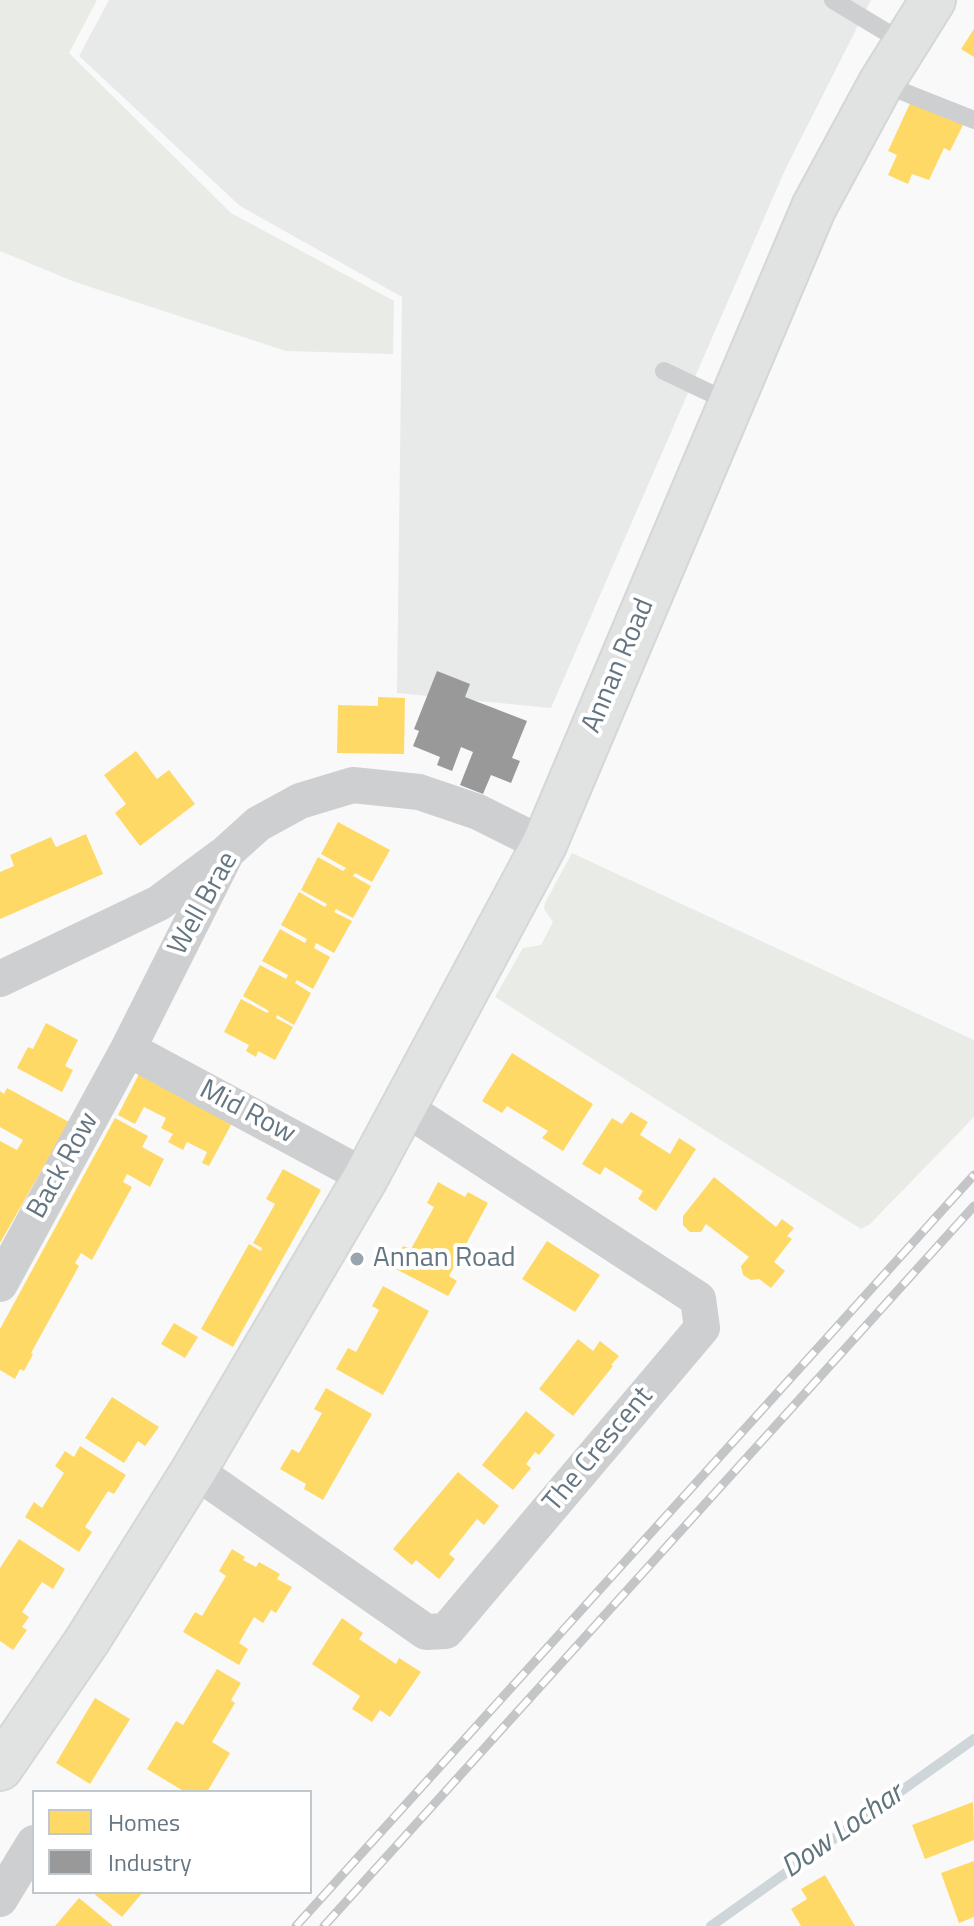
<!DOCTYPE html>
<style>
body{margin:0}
#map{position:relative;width:974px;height:1926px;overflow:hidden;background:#f9f9f9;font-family:"Titillium Web",sans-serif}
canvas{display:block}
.legend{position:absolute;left:32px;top:1790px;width:280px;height:104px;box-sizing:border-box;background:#fff;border:2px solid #c1c8cd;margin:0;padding:10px 14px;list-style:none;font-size:24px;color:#657683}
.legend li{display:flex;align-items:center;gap:16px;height:40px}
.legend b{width:40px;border:2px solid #c1c8cd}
</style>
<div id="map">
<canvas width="974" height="1926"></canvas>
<ul class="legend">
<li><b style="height:22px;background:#ffd966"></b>Homes</li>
<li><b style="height:22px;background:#999"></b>Industry</li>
</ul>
</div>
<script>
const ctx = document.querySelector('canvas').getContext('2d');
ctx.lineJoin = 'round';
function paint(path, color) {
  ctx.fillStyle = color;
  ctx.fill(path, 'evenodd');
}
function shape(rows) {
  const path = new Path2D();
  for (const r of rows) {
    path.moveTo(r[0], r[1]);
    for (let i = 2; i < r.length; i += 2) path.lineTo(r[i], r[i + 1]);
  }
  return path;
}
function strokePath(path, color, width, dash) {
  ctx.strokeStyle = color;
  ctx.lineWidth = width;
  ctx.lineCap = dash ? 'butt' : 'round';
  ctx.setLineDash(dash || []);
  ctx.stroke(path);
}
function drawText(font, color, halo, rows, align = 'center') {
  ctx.font = font + ' "Titillium Web",sans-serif';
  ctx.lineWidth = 8;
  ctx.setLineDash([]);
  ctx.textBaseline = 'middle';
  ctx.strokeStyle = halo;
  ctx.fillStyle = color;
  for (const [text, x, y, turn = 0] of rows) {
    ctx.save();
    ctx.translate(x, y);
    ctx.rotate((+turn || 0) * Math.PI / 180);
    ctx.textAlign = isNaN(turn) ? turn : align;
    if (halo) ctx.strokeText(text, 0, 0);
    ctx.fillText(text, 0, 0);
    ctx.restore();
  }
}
paint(shape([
 [109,0,871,0,785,170,551,708,397,693,402,297,240,206,79,56]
]), '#e8e9e9');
paint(shape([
 [0,0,97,0,69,53,231,213,394,301,393,354,286,351,75,282,0,251],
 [572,853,974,1040,974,1117,870,1224,861,1229,495,997,523,948,541,945,553,922,544,909,545,903]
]), '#e8ebe6');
paint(shape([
 [974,29,974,57,961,49],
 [912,99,964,123,950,151,944,148,929,180,912,174,908,184,888,175,897,155,888,151],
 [378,697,405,698,404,754,337,753,338,705,378,706],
 [136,751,157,779,169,770,195,804,140,846,115,813,126,804,104,775],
 [338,822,390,850,372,882,355,873,353,876,371,886,353,918,336,909,334,912,352,921,334,953,316,943,314,948,330,957,313,989,297,980,295,983,311,993,294,1025,277,1015,276,1018,293,1027,275,1060,258,1051,256,1057,246,1051,249,1045,224,1032,241,999,267,1013,269,1011,243,996,260,965,286,979,288,975,262,961,280,929,305,943,307,939,281,925,299,892,325,907,327,904,301,890,318,857,343,871,346,868,321,854],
 [86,834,103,874,0,919,0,872,14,866,10,855,51,837,56,847],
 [46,1023,78,1040,65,1066,73,1070,62,1092,17,1068,28,1047,33,1049],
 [512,1053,593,1104,563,1151,542,1138,548,1131,507,1106,502,1113,482,1101],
 [139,1074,232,1123,209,1166,202,1163,207,1152,187,1142,183,1150,168,1142,173,1134,161,1128,166,1118,144,1107,135,1124,118,1115],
 [7,1088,69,1122,0,1243,0,1141,17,1150,23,1140,0,1127,0,1091,4,1094],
 [631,1112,648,1122,640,1135,670,1154,679,1138,696,1149,656,1211,638,1199,643,1191,605,1167,600,1175,582,1164,612,1118,622,1124],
 [115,1118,148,1136,142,1147,164,1159,150,1187,127,1174,123,1182,132,1187,92,1260,81,1253,75,1263,79,1266,31,1353,33,1354,24,1371,20,1369,15,1379,0,1370,0,1329],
 [283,1169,321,1190,233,1347,201,1329,249,1244,261,1251,262,1248,253,1243,275,1204,266,1199],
 [714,1177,776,1227,782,1219,794,1228,787,1236,792,1239,774,1262,785,1271,771,1288,759,1279,751,1280,743,1275,741,1266,749,1257,706,1224,701,1232,690,1232,683,1225,683,1216],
 [438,1182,465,1197,468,1192,488,1203,449,1276,457,1281,448,1296,392,1267,403,1246,411,1249,434,1207,427,1203],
 [547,1241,600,1275,575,1312,522,1279],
 [383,1286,429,1311,383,1395,336,1369,348,1348,356,1352,379,1310,372,1306],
 [174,1323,198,1337,185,1358,161,1344],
 [578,1339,593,1351,600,1341,619,1356,611,1365,613,1366,573,1416,539,1389],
 [326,1388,372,1414,323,1500,304,1489,306,1484,280,1469,292,1449,299,1453,322,1413,314,1409],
 [112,1397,159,1427,145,1446,138,1441,124,1463,85,1438],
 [526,1411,555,1435,539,1455,535,1452,526,1464,531,1468,513,1490,482,1465],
 [80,1446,126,1475,114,1494,108,1491,85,1527,92,1532,79,1552,25,1517,34,1502,42,1508,64,1473,55,1466,65,1451,74,1457],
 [458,1472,499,1506,484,1525,477,1519,449,1554,455,1559,439,1579,416,1560,412,1565,393,1549],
 [19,1539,65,1569,53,1589,42,1582,22,1612,29,1617,22,1627,27,1630,13,1650,0,1641,0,1568],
 [232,1549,245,1557,243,1560,256,1567,259,1562,280,1574,277,1579,292,1587,276,1613,271,1610,263,1623,254,1617,239,1643,248,1649,239,1665,183,1632,195,1612,202,1616,226,1576,219,1571],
 [342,1618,363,1633,359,1639,396,1664,399,1658,421,1672,390,1717,380,1710,372,1722,352,1709,360,1696,312,1664],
 [217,1669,241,1683,231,1700,235,1703,212,1742,230,1753,207,1792,185,1792,147,1769,176,1721,183,1725],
 [95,1698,130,1719,90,1784,56,1763],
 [973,1802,974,1840,925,1859,912,1825],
 [974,1861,974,1917,959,1923,941,1873],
 [825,1875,855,1926,801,1926,791,1909,807,1899,801,1889],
 [92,1892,143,1892,122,1917],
 [79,1898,113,1926,55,1926]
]), '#ffd966');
paint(shape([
 [437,671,470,684,465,697,527,721,512,758,520,761,511,783,491,775,483,794,460,785,473,752,461,747,452,771,437,765,440,757,413,746,419,731,414,729]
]), '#999');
strokePath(shape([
 [711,1926,974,1739]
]), '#ced6d9', 10);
const primary = shape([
 [0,1768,87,1641,194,1470,366,1177,544,845,814,207,881,83,933,0]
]);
strokePath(primary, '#d5d6d7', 48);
strokePath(shape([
 [833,0,906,44],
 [881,83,974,120],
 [664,371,731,403]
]), '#cecfd0', 18);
strokePath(shape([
 [0,979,159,903,222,856],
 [128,1049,366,1177],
 [0,1284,128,1049,227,852,258,824,300,801,353,785,419,792,478,812,544,845],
 [194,1470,426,1632,446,1631,702,1328,698,1299,405,1108],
 [0,1899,34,1843]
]), '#cecfd0', 36);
strokePath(primary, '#e1e2e2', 44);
const rail = shape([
 [296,1926,974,1175],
 [324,1926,974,1206]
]);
strokePath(rail, '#c3c5c6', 9);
strokePath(rail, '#fff', 6, [18]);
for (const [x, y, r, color] of [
 [357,1259,8,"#99a4ac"]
]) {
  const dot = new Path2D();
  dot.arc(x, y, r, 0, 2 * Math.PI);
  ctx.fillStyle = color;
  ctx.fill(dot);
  strokePath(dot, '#fff', 3);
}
drawText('28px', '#657683', '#fff', [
 ["Annan Road",619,666,-67],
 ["Well Brae",204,904,-61],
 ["Mid Row",247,1113,28],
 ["Back Row",64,1166,-61],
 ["The Crescent",599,1450,-50]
]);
drawText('28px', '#657683', '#fff', [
 ["Annan Road",373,1259]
], 'left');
drawText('italic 30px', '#60757c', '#fff', [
 ["Dow Lochar",843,1832,-35]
]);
</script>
